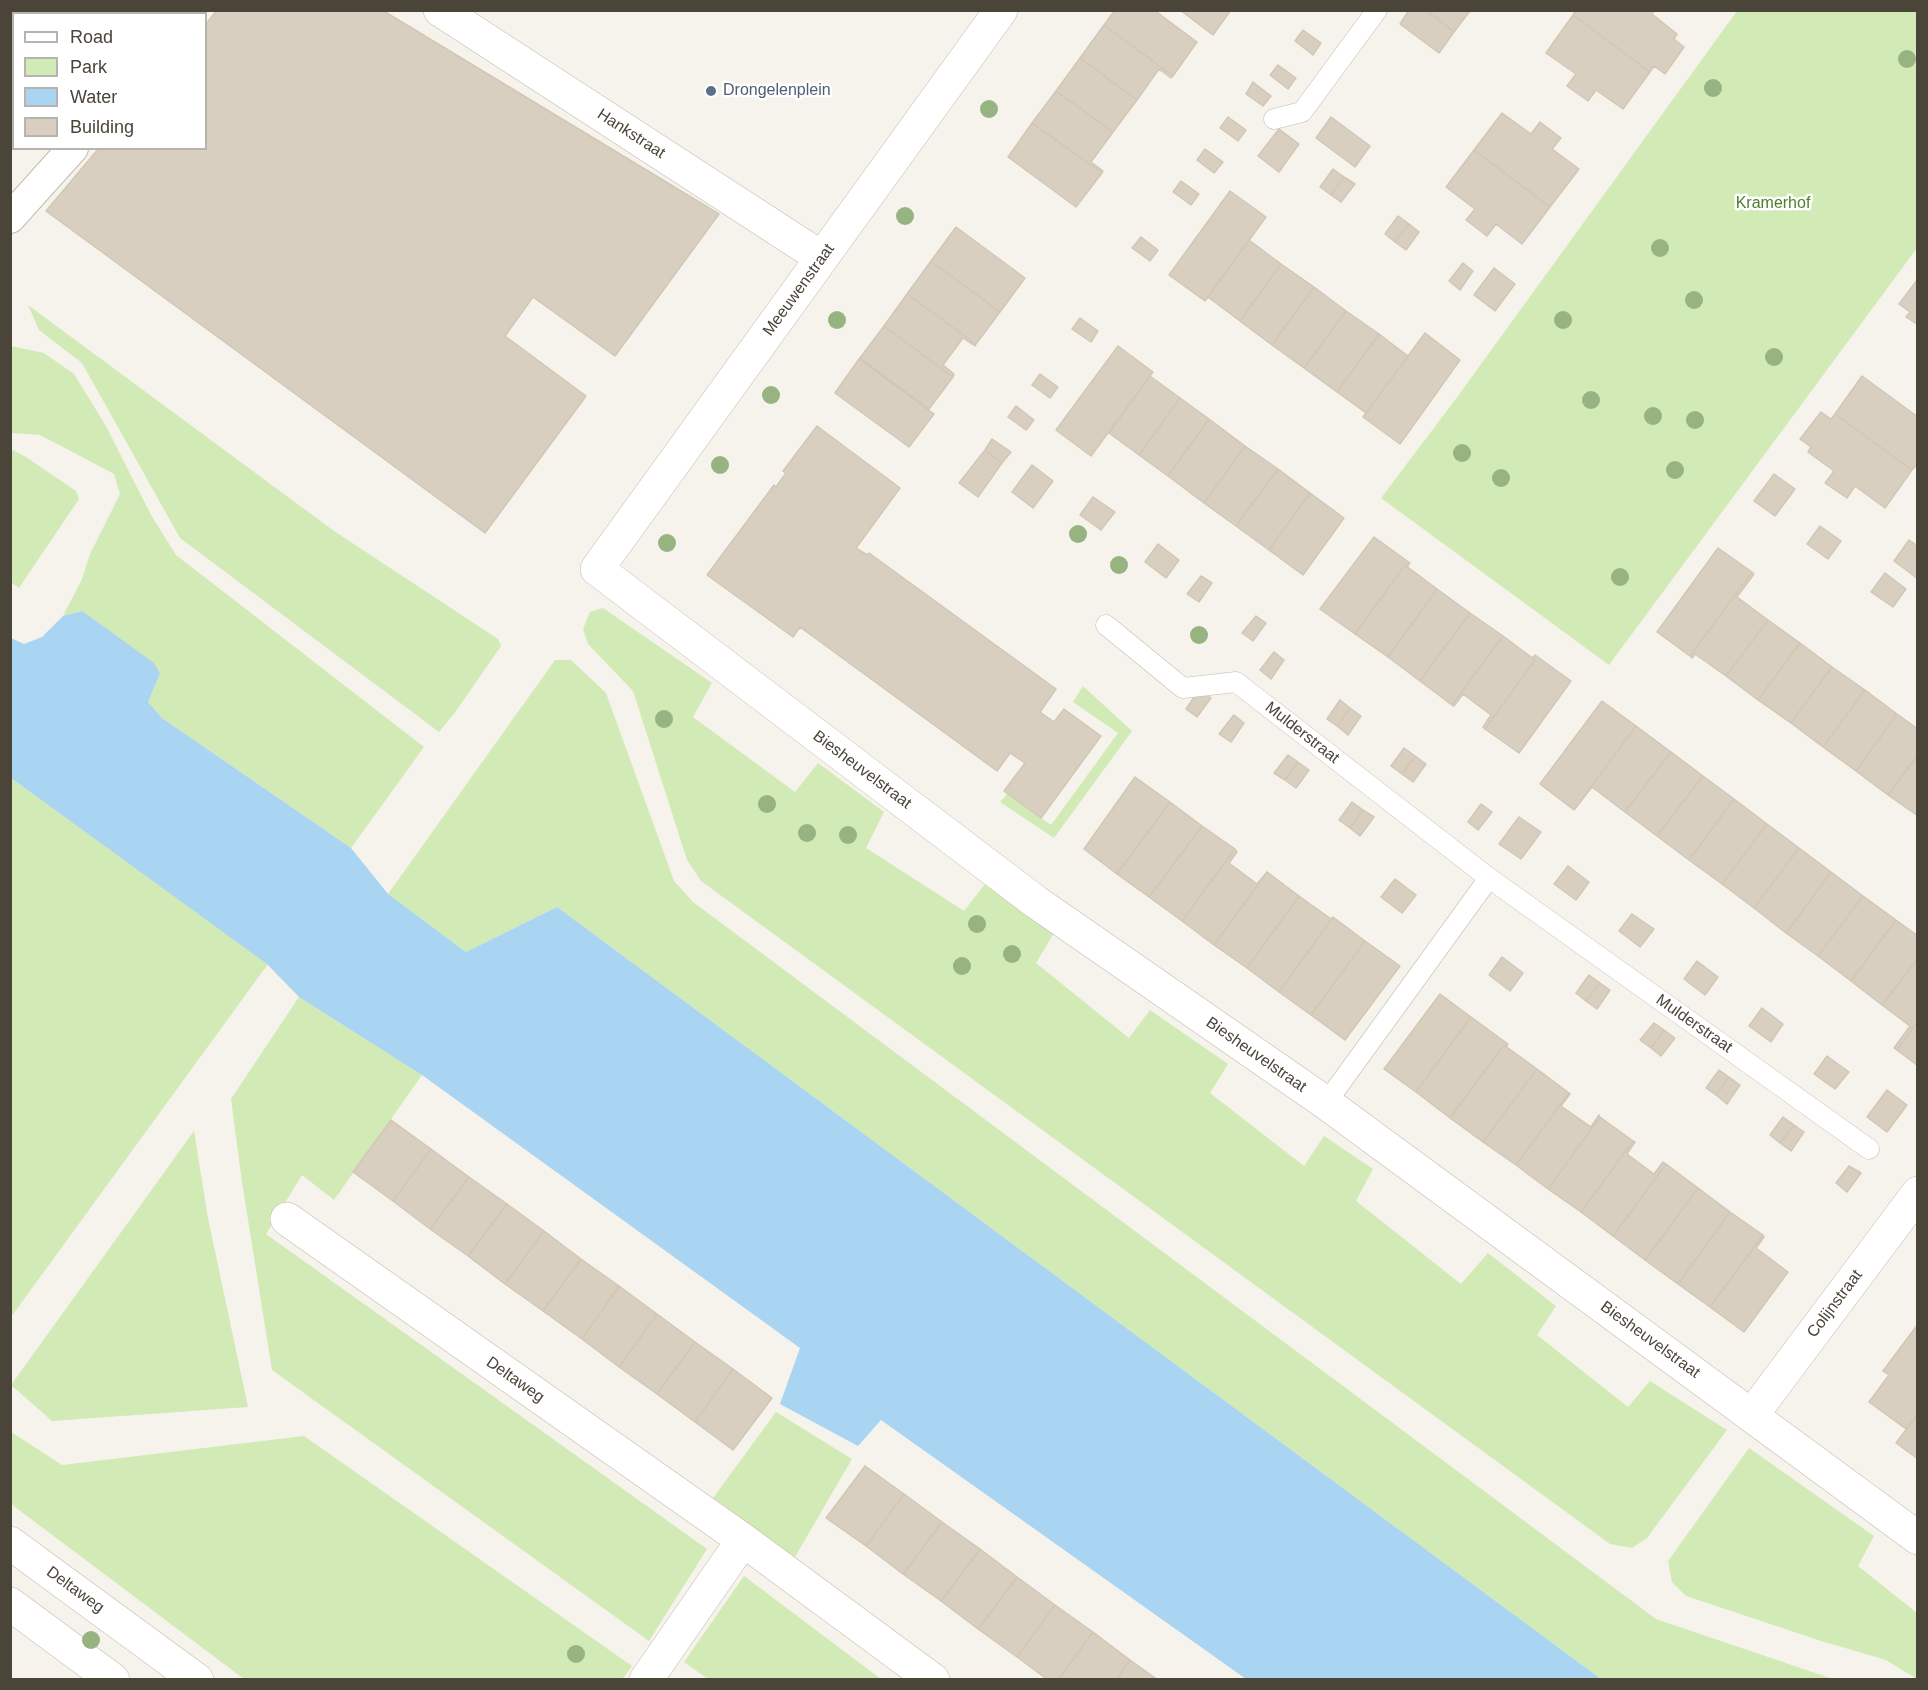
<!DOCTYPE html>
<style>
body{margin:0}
#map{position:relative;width:1928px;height:1690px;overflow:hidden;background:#f6f3ec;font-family:Helvetica,sans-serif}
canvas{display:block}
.frame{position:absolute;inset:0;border:12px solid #4b4439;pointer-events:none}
.legend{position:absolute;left:12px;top:12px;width:195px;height:138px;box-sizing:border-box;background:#fff;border:2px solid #b7b4b0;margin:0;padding:8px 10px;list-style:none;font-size:18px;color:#4b4439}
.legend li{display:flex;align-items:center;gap:12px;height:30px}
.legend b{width:30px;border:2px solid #b7b4b0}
</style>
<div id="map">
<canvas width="1928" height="1690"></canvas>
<div class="frame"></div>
<ul class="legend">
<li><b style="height:8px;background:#fff"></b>Road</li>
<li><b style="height:16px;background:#d2eab5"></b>Park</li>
<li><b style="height:16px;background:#a9d4f2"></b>Water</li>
<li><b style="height:16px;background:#d8cfc1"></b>Building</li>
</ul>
</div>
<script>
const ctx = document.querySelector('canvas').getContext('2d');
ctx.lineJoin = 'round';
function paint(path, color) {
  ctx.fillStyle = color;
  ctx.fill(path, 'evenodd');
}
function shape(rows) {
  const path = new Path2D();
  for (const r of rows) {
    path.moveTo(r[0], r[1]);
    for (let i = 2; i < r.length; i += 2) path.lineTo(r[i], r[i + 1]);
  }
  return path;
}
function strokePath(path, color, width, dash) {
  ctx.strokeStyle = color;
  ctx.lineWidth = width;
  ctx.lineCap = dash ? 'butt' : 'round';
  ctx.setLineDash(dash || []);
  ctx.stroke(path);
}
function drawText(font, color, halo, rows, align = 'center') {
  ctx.font = font + ' Helvetica,sans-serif';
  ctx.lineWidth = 5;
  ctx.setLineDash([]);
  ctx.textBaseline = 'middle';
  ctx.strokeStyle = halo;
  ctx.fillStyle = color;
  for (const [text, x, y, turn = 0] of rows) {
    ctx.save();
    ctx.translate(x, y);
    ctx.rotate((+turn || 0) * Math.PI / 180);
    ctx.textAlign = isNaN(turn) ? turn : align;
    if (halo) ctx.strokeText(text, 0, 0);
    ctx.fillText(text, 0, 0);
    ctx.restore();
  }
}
paint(shape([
 [1737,11,1917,11,1917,248,1609,665,1381,498,1455,400],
 [28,305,334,531,498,639,501,646,456,711,439,732,180,538,82,363,39,330],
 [11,346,44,353,74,374,106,426,151,515,176,555,424,747,351,848,162,718,148,702,160,674,82,611,63,616,82,579,90,554,120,494,114,474,84,458,40,435,12,433,11,435],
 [11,449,26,457,76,491,79,499,19,588,11,582],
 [603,608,712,683,693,717,795,792,818,763,884,812,866,848,964,911,985,884,1054,933,1036,963,1129,1038,1150,1010,1228,1064,1210,1093,1304,1166,1324,1136,1373,1169,1356,1201,1461,1284,1488,1253,1556,1306,1537,1335,1628,1407,1650,1381,1727,1430,1647,1538,1632,1548,1610,1544,701,881,687,860,633,691,588,644,583,629,590,612],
 [555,660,571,660,606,693,674,881,693,902,1656,1619,1833,1679,1601,1679,557,907,466,952,388,894],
 [1083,686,1132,731,1054,838,1000,802,1007,794,1051,825,1118,733,1073,702],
 [11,778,268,964,11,1317],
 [299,997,422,1075,334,1200,302,1175,266,1234,707,1549,649,1641,272,1370,242,1182,231,1099],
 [194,1131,208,1218,248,1407,52,1421,11,1385],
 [776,1412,852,1459,795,1557,713,1498],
 [11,1432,62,1465,304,1436,632,1666,622,1680,244,1679,11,1504],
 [1749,1448,1874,1536,1858,1566,1917,1613,1917,1679,1886,1660,1818,1640,1686,1596,1672,1582,1668,1561],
 [744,1576,881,1679,708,1679,684,1662]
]), '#d2eab5');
paint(shape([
 [82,611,154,663,160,674,148,702,162,718,351,848,388,894,466,952,557,907,1601,1679,1246,1679,881,1420,858,1446,780,1404,800,1348,422,1075,299,997,267,964,11,778,11,638,24,644,42,637,63,616]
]), '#a9d4f2');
const building = shape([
 [217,10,382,10,719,214,615,356,533,297,505,336,586,396,485,533,46,211,99,148,206,148,206,24,217,10],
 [1115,10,1154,10,1197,42,1173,76,1104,25,1115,10],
 [1180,10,1231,10,1213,35,1180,10],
 [1409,10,1426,10,1454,32,1439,53,1400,24,1409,10],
 [1426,10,1469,10,1470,11,1454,32,1426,10],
 [1576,10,1654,10,1652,14,1677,34,1674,39,1684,47,1665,74,1654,66,1650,72,1573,15,1576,10],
 [1573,15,1650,72,1623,109,1596,90,1588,101,1567,86,1576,74,1546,53,1573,15],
 [1104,25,1173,76,1171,78,1159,69,1137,100,1080,58,1104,25],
 [1303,30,1321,43,1313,55,1295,41,1303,30],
 [1080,58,1137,100,1113,132,1056,91,1080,58],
 [1278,65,1296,78,1288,89,1270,75,1278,65],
 [1253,82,1271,96,1263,106,1246,94,1253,82],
 [1056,91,1113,132,1091,162,1103,171,1102,173,1032,123,1056,91],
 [1502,113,1531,134,1540,122,1561,138,1552,149,1579,169,1550,207,1474,150,1502,113],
 [1228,117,1246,130,1238,141,1220,128,1228,117],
 [1331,117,1370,146,1355,167,1316,138,1331,117],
 [1032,123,1102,173,1076,207,1008,157,1032,123],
 [1279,129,1299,144,1279,172,1258,156,1279,129],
 [1205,149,1223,162,1214,173,1197,160,1205,149],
 [1474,150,1550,207,1522,244,1496,224,1487,236,1466,220,1475,209,1446,187,1474,150],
 [1333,169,1344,177,1331,195,1320,187,1333,169],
 [1344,177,1355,184,1341,202,1331,195,1344,177],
 [1181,181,1199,194,1191,205,1173,192,1181,181],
 [1230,191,1266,217,1205,301,1169,275,1230,191],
 [1398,216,1409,224,1395,242,1385,234,1398,216],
 [1409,224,1419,232,1406,250,1395,242,1409,224],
 [956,227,1025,278,1000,312,931,261,956,227],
 [1141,237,1158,250,1150,261,1132,248,1141,237],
 [1249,240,1281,264,1240,321,1208,297,1249,240],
 [931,261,1000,312,976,344,907,294,931,261],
 [1463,263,1473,271,1460,290,1449,281,1463,263],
 [1281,264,1314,287,1272,345,1240,321,1281,264],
 [1494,268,1515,284,1495,311,1474,295,1494,268],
 [1918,279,1918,325,1906,317,1910,312,1899,304,1918,279],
 [1314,287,1346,311,1304,368,1272,345,1314,287],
 [907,294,976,344,975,346,963,338,943,365,954,374,953,377,884,326,907,294],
 [1346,311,1379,334,1337,392,1304,368,1346,311],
 [1080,318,1098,331,1091,342,1072,329,1080,318],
 [884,326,953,377,929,409,860,358,884,326],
 [1425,333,1460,360,1400,444,1363,417,1425,333],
 [1379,334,1408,356,1366,413,1337,392,1379,334],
 [1118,346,1153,372,1091,456,1056,430,1118,346],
 [859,359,934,414,909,447,835,393,859,359],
 [1040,374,1058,387,1050,398,1032,385,1040,374],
 [1150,376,1180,398,1139,455,1109,433,1150,376],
 [1862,376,1918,417,1918,463,1912,470,1835,414,1862,376],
 [1180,398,1209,419,1168,476,1139,455,1180,398],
 [1016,406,1034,420,1026,430,1008,417,1016,406],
 [1821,412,1831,419,1835,414,1912,470,1885,508,1855,486,1847,498,1825,483,1834,471,1808,452,1811,447,1800,439,1821,412],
 [1209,419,1245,446,1204,503,1168,476,1209,419],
 [817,426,900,488,856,548,867,555,869,553,1056,689,1040,712,1054,722,1064,709,1101,736,1041,818,1004,791,1025,763,1010,753,997,771,800,627,793,637,707,575,774,485,776,487,786,473,783,471,817,426],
 [992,439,1011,452,1002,463,985,450,992,439],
 [1245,446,1278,469,1236,526,1204,503,1245,446],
 [985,450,1002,463,978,497,959,483,985,450],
 [1032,465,1053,481,1033,508,1012,492,1032,465],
 [1278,469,1310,493,1269,550,1236,526,1278,469],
 [1774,474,1795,489,1775,516,1754,501,1774,474],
 [1310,493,1344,518,1303,575,1269,550,1310,493],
 [1093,497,1115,512,1101,530,1080,515,1093,497],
 [1820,526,1841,541,1828,559,1807,544,1820,526],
 [1374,537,1410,563,1407,567,1405,565,1355,634,1320,609,1374,537],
 [1909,540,1918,546,1918,579,1894,561,1909,540],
 [1158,544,1179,560,1166,578,1145,562,1158,544],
 [1718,548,1752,572,1690,656,1657,632,1718,548],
 [1405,565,1437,589,1388,657,1355,634,1405,565],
 [1752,572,1754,574,1737,597,1768,620,1726,676,1695,654,1692,658,1690,656,1752,572],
 [1885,573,1906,589,1893,607,1871,592,1885,573],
 [1201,576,1212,583,1199,602,1187,594,1201,576],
 [1437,589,1470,613,1420,681,1388,657,1437,589],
 [1470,613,1503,636,1452,705,1420,681,1470,613],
 [1256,616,1266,623,1253,641,1242,633,1256,616],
 [1768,620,1800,643,1758,700,1726,676,1768,620],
 [1503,636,1535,660,1485,729,1483,727,1491,715,1463,694,1454,706,1452,705,1503,636],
 [1800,643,1832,667,1791,723,1758,700,1800,643],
 [1274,652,1284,660,1271,679,1260,670,1274,652],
 [1535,655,1571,681,1519,753,1485,729,1535,660,1532,658,1535,655],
 [1832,667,1865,690,1823,747,1791,723,1832,667],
 [1199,690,1211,698,1197,717,1186,709,1199,690],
 [1865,690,1897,714,1856,771,1823,747,1865,690],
 [1340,700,1350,708,1337,726,1327,719,1340,700],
 [1602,701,1636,726,1574,810,1540,784,1602,701],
 [1350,708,1361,716,1348,735,1337,726,1350,708],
 [1897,714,1918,729,1918,755,1888,795,1856,771,1897,714],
 [1234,715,1244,723,1231,742,1219,734,1234,715],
 [1636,726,1671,752,1625,812,1592,787,1574,810,1636,726],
 [1404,748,1415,756,1402,774,1391,766,1404,748],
 [1671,752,1703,776,1657,836,1625,812,1671,752],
 [1288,755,1298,762,1285,780,1274,773,1288,755],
 [1918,755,1918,816,1888,795,1918,755],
 [1415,756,1426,764,1413,782,1402,774,1415,756],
 [1298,762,1309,770,1296,788,1285,780,1298,762],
 [1703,776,1734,799,1689,860,1657,836,1703,776],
 [1135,777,1170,802,1117,874,1084,849,1135,777],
 [1734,799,1767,824,1722,884,1689,860,1734,799],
 [1170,802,1202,826,1149,897,1117,874,1170,802],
 [1352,802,1363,810,1350,828,1339,820,1352,802],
 [1481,804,1492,812,1478,830,1468,822,1481,804],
 [1363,810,1374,817,1360,836,1350,828,1363,810],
 [1519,817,1541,832,1521,859,1499,844,1519,817],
 [1767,824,1799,848,1754,908,1722,884,1767,824],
 [1202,826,1235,849,1182,921,1149,897,1202,826],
 [1799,848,1831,872,1786,933,1754,908,1799,848],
 [1235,849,1237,852,1229,863,1257,884,1267,872,1214,945,1182,921,1235,849],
 [1568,866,1589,882,1576,900,1554,884,1568,866],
 [1267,872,1299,896,1247,968,1214,945,1267,872],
 [1831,872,1863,896,1818,956,1786,933,1831,872],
 [1395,879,1416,895,1402,913,1381,897,1395,879],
 [1299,896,1331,919,1333,917,1279,992,1247,968,1299,896],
 [1863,896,1896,920,1851,981,1818,956,1863,896],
 [1632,914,1654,929,1640,947,1619,931,1632,914],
 [1333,917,1365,941,1311,1015,1279,992,1333,917],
 [1896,920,1918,936,1918,958,1882,1005,1851,981,1896,920],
 [1365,941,1400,966,1345,1040,1311,1015,1365,941],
 [1502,957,1523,973,1510,991,1489,975,1502,957],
 [1918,958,1918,1021,1897,1050,1894,1048,1910,1026,1882,1005,1918,958],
 [1697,961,1718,977,1705,995,1684,979,1697,961],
 [1589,975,1600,983,1586,1001,1576,993,1589,975],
 [1600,983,1610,990,1597,1009,1586,1001,1600,983],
 [1440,994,1471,1017,1416,1092,1384,1069,1440,994],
 [1762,1008,1783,1024,1771,1042,1749,1026,1762,1008],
 [1471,1017,1508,1044,1506,1047,1504,1045,1450,1118,1416,1092,1471,1017],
 [1918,1021,1918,1066,1897,1050,1918,1021],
 [1654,1023,1664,1030,1651,1048,1640,1040,1654,1023],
 [1664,1030,1675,1038,1661,1056,1651,1048,1664,1030],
 [1504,1045,1537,1069,1483,1142,1450,1118,1504,1045],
 [1827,1056,1849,1072,1835,1089,1814,1074,1827,1056],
 [1537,1069,1569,1093,1516,1165,1483,1142,1537,1069],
 [1719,1070,1729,1077,1716,1095,1706,1088,1719,1070],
 [1729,1077,1740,1085,1727,1104,1716,1095,1729,1077],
 [1887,1090,1907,1105,1887,1132,1867,1117,1887,1090],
 [1569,1093,1570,1094,1561,1106,1591,1127,1599,1115,1600,1117,1548,1189,1516,1165,1569,1093],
 [1600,1117,1633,1141,1581,1212,1548,1189,1600,1117],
 [1783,1117,1794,1125,1780,1143,1770,1135,1783,1117],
 [391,1120,431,1149,393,1201,353,1172,391,1120],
 [1794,1125,1804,1132,1791,1151,1780,1143,1794,1125],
 [1633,1141,1635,1142,1627,1154,1654,1174,1663,1162,1666,1164,1613,1236,1581,1212,1633,1141],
 [431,1149,469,1177,430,1229,393,1201,431,1149],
 [1666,1164,1698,1188,1645,1260,1613,1236,1666,1164],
 [1849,1166,1861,1173,1847,1192,1836,1183,1849,1166],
 [469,1177,507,1204,468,1256,430,1229,469,1177],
 [1698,1188,1730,1212,1678,1284,1645,1260,1698,1188],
 [507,1204,544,1231,505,1284,468,1256,507,1204],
 [1730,1212,1763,1235,1710,1307,1678,1284,1730,1212],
 [544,1231,581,1259,543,1311,505,1284,544,1231],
 [1763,1235,1764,1237,1756,1248,1788,1272,1744,1332,1710,1307,1763,1235],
 [581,1259,619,1286,582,1339,543,1311,581,1259],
 [619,1286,657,1314,619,1367,582,1339,619,1286],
 [657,1314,695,1342,657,1394,619,1367,657,1314],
 [1918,1324,1918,1414,1906,1429,1869,1402,1889,1375,1883,1371,1918,1324],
 [695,1342,733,1369,695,1422,657,1394,695,1342],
 [733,1369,772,1398,733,1450,695,1422,733,1369],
 [1918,1414,1918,1459,1896,1443,1918,1414],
 [865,1466,904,1494,866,1546,826,1518,865,1466],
 [904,1494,942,1522,903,1574,866,1546,904,1494],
 [942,1522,980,1549,941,1601,903,1574,942,1522],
 [980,1549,1017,1577,978,1629,941,1601,980,1549],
 [1017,1577,1055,1605,1017,1657,978,1629,1017,1577],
 [1055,1605,1093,1632,1058,1680,1048,1680,1017,1657,1055,1605],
 [1093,1632,1130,1660,1116,1680,1058,1680,1093,1632],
 [1130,1660,1158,1680,1116,1680,1130,1660]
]);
paint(building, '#d8cfc1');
strokePath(building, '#d3c7b4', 1.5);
const service = shape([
 [1274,119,1302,112,1377,10],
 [1106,625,1183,688,1236,682,1489,878,1869,1149],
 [1326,1103,1489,878]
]);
const pedestrian = shape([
 [188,14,190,10],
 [10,218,73,148]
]);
const minor = shape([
 [440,10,822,258],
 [1001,10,597,569,1036,902,1326,1103,1918,1538],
 [287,1219,743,1540,933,1680],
 [1752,1415,1918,1193],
 [646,1680,743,1540]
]);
const tertiary = shape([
 [10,1543,197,1680],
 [10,1604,113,1680]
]);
strokePath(service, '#c2bbae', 21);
strokePath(pedestrian, '#c2bbae', 32);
strokePath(minor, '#c2bbae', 34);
strokePath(tertiary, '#c2bbae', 34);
strokePath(service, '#fff', 20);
strokePath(pedestrian, '#fff', 30);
strokePath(minor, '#fff', 33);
strokePath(tertiary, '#fff', 33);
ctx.fillStyle = '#97b381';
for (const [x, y] of [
 [1907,59],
 [1713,88],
 [989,109],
 [905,216],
 [1660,248],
 [1694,300],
 [837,320],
 [1563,320],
 [1774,357],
 [771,395],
 [1591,400],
 [1653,416],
 [1695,420],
 [1462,453],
 [720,465],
 [1675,470],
 [1501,478],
 [1078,534],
 [667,543],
 [1119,565],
 [1620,577],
 [1199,635],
 [664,719],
 [767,804],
 [807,833],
 [848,835],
 [977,924],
 [1012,954],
 [962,966],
 [91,1640],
 [576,1654]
]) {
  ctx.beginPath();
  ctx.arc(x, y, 9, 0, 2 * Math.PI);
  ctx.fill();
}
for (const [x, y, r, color] of [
 [711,91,6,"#5c6f8a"]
]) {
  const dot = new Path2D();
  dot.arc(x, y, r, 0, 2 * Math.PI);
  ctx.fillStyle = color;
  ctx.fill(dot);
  strokePath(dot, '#fff', 2);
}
drawText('16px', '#4e5e75', '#fff', [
 ["Drongelenplein",723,91]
], 'left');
drawText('16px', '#4b4439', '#fff', [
 ["Hankstraat",631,134,33],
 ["Meeuwenstraat",799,290,-54],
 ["Mulderstraat",1302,733,38],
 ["Biesheuvelstraat",862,770,37],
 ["Mulderstraat",1694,1024,35],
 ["Biesheuvelstraat",1256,1055,35],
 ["Colijnstraat",1835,1304,-53],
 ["Biesheuvelstraat",1650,1340,36],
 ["Deltaweg",515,1380,35],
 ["Deltaweg",75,1590,36]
]);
drawText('16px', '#4a7f2a', '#fff', [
 ["Kramerhof",1773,204]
]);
</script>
